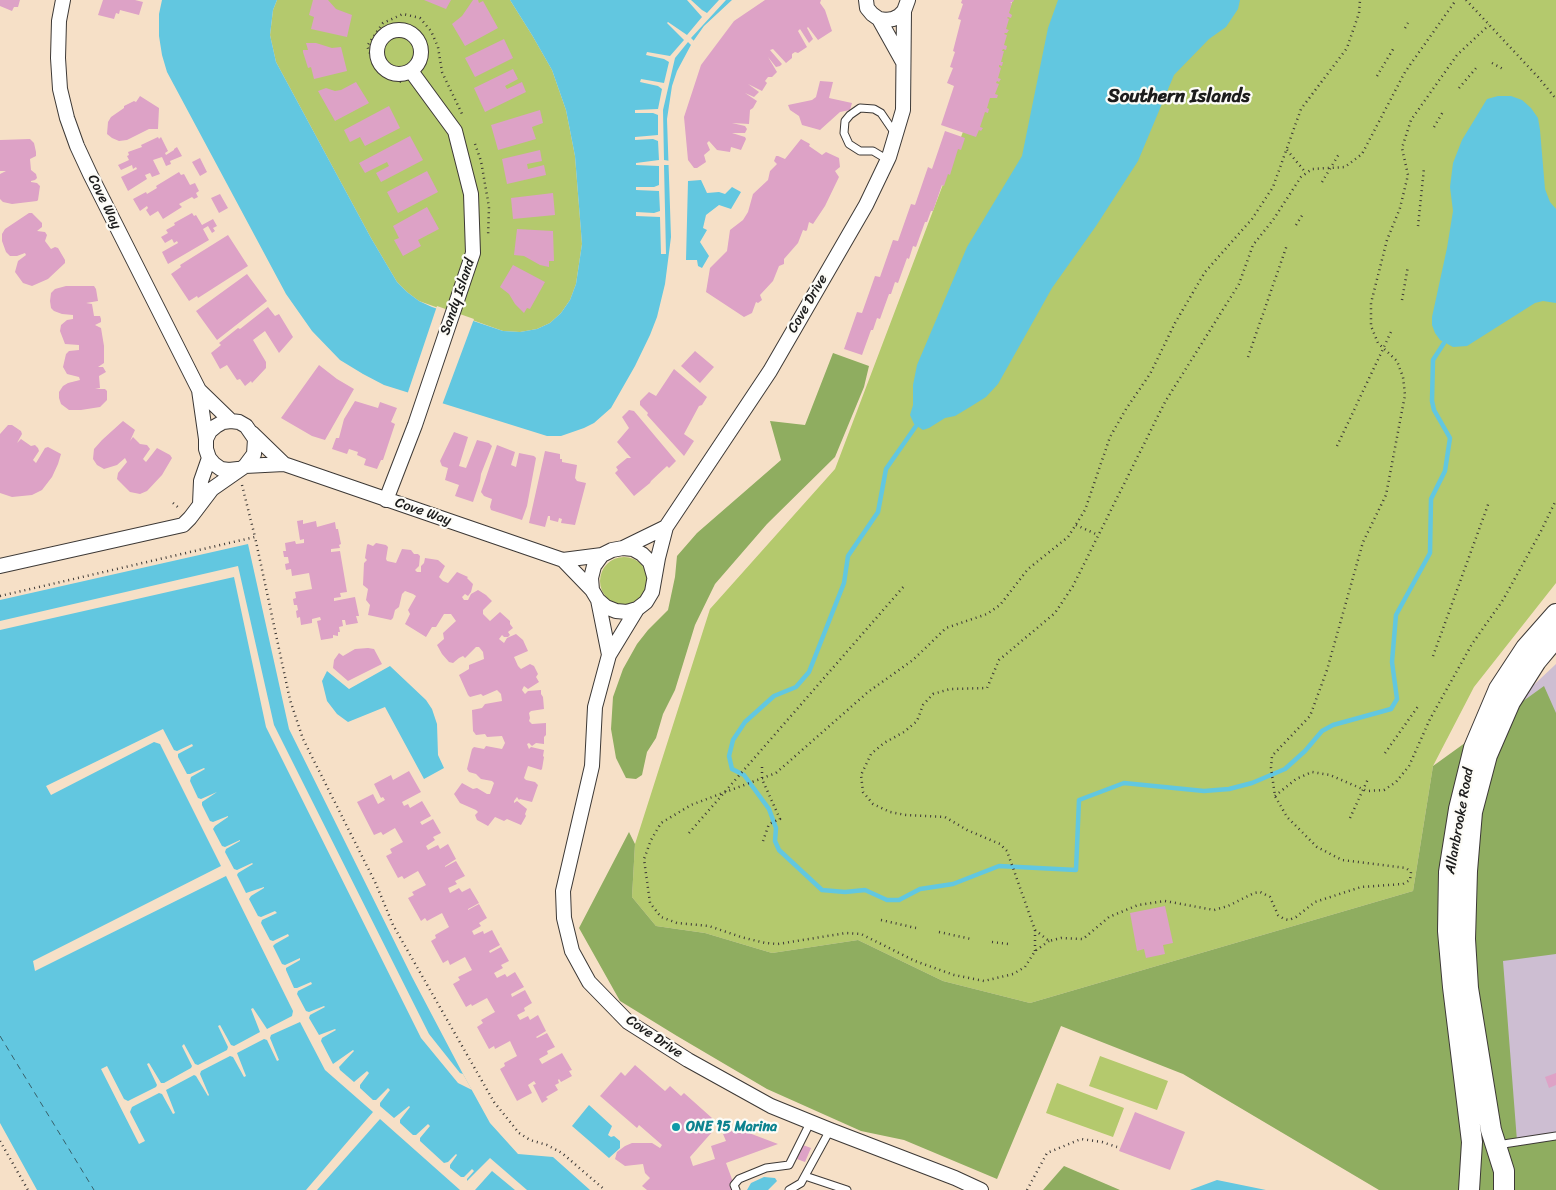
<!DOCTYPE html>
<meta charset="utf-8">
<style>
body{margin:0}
canvas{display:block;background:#f6e0c7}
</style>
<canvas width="1556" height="1190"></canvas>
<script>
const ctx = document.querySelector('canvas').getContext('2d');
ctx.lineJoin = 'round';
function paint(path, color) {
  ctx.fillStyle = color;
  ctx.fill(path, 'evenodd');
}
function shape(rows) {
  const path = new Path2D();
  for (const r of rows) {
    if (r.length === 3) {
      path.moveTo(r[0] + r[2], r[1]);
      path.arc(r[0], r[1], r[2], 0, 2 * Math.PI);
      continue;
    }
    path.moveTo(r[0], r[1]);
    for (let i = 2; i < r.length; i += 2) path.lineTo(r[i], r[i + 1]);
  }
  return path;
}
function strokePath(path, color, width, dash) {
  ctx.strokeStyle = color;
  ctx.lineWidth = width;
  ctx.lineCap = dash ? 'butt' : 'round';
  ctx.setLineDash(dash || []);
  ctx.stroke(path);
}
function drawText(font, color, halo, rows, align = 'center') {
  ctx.font = font + ' Sriracha,sans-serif';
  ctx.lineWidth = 4.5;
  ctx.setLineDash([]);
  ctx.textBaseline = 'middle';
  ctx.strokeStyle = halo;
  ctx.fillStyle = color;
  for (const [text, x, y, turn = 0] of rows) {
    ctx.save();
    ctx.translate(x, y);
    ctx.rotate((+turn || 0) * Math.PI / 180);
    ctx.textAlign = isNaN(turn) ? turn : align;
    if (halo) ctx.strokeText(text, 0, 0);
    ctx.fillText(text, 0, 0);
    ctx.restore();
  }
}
paint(shape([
 [1556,664,1556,1147,1517,1151,1482,828,1522,696]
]), '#cdbed2');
paint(shape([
 [277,0,510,0,532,35,552,70,566,110,575,156,582,244,576,284,570,300,561,313,550,323,537,329,520,332,503,331,419,301,407,292,397,282,371,238,276,62,270,35,273,10],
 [1013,0,1556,0,1556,583,1474,687,1433,766,1413,891,1030,1003,943,981,858,940,772,953,705,933,656,926,632,897,635,844,710,609,835,469],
 [624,581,24],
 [1100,1056,1168,1081,1157,1110,1089,1086],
 [1057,1083,1124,1108,1113,1137,1046,1113]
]), '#b4c96d');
paint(shape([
 [833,353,869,366,864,387,835,457,767,524,715,584,695,625,675,690,663,714,656,738,647,752,642,775,636,779,626,778,616,758,611,729,613,697,623,669,637,644,648,630,668,610,675,577,677,556,697,533,781,460,770,421,805,425],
 [1544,686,1556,713,1556,954,1503,961,1517,1141,1556,1137,1556,1190,1379,1190,1183,1074,1061,1026,997,1179,904,1140,861,1131,767,1089,677,1036,620,1001,579,928,629,832,635,844,632,897,656,926,705,933,772,953,858,940,943,981,1030,1003,1413,891,1433,766],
 [1064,1166,1120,1190,1043,1190]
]), '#8fad60');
paint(shape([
 [162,0,277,0,273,10,270,35,276,62,371,238,397,282,407,292,419,301,432,307,503,331,520,332,537,329,550,323,561,313,570,300,576,284,582,244,575,156,566,110,552,70,532,35,510,0,732,0,704,26,692,43,677,71,672,86,667,119,671,237,665,284,657,317,650,335,635,366,611,408,594,423,584,428,561,436,547,436,384,385,363,374,340,360,312,331,286,294,167,72,162,55,159,36,159,14],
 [1058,0,1240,0,1238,9,1226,27,1209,39,1174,75,1138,161,1096,226,1052,288,998,384,986,397,970,407,955,416,945,418,929,428,923,430,914,424,910,415,913,405,913,385,917,365,967,247,1022,156,1048,28],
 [1498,96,1511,96,1522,100,1531,108,1538,118,1540,130,1545,189,1550,202,1556,209,1556,303,1543,301,1535,303,1467,346,1453,347,1440,340,1435,333,1432,325,1432,317,1447,248,1453,211,1450,187,1453,163,1462,140,1487,99],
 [701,180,707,193,719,192,725,194,732,187,741,192,731,209,719,205,706,215,703,228,707,230,700,242,709,256,702,268,698,266,697,260,686,260,688,181],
 [248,544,289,729,412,977,463,1074,490,1123,518,1154,553,1157,590,1190,37,1190,0,1123,0,600],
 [390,666,426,700,432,709,437,724,438,755,444,768,424,779,385,707,348,722,337,714,327,701,322,681,327,671,349,689],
 [589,1105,612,1126,608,1135,611,1137,614,1136,620,1141,620,1148,609,1158,572,1126],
 [764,1177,775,1178,777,1181,768,1190,747,1190,751,1183],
 [1217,1180,1266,1190,1190,1190]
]), '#62c7e0');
paint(shape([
 [687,0,691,0,702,10,707,13,719,0,726,0,691,38,695,42,692,46,688,42,675,58,663,110,664,160,670,161,671,165,664,165,666,254,661,254,660,217,636,216,636,212,654,213,660,211,659,191,636,190,636,187,654,187,659,185,659,166,636,165,636,163,659,160,658,141,653,139,635,140,635,137,658,135,658,115,653,113,635,113,635,110,658,109,662,89,658,86,640,82,641,79,664,83,669,62,664,59,646,55,647,52,670,56,684,40,667,23,668,22,687,35,702,17],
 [437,306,474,319,442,405,407,395],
 [238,566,274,725,429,1034,460,1073,463,1074,472,1090,458,1083,421,1038,266,727,234,577,0,630,0,621],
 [163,729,174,750,177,751,192,744,193,746,178,754,178,757,187,774,190,774,204,768,205,769,191,777,190,781,198,798,201,799,217,792,202,802,202,805,210,821,213,822,228,816,228,817,215,826,213,829,222,846,225,847,240,840,240,841,226,849,225,852,234,869,237,870,252,863,253,864,238,873,237,875,246,893,264,887,264,888,251,896,249,899,258,916,261,917,275,911,277,913,262,920,261,923,270,940,273,941,288,934,289,936,275,944,273,946,282,964,285,965,300,958,300,960,286,968,286,970,294,988,297,988,311,982,312,984,298,991,297,994,306,1011,309,1012,324,1006,325,1007,310,1015,309,1018,319,1035,335,1029,336,1030,322,1038,321,1041,333,1064,353,1050,354,1051,339,1067,340,1070,354,1082,367,1071,369,1073,360,1085,360,1088,373,1100,376,1100,388,1088,390,1090,380,1103,380,1106,394,1118,409,1106,410,1107,400,1120,400,1123,413,1135,416,1135,428,1124,430,1126,420,1138,420,1141,444,1163,448,1162,456,1154,457,1155,450,1165,450,1168,461,1177,464,1177,472,1169,474,1171,467,1179,467,1181,490,1158,527,1190,515,1190,492,1171,475,1190,460,1190,380,1119,317,1190,306,1190,373,1112,325,1070,300,1022,271,1035,270,1038,279,1060,277,1061,267,1040,264,1039,237,1053,246,1076,244,1077,233,1057,230,1056,201,1071,200,1074,209,1095,208,1096,196,1076,194,1075,166,1090,175,1113,173,1114,162,1094,159,1093,132,1107,130,1112,145,1141,139,1144,101,1069,107,1066,124,1099,128,1101,156,1087,157,1085,147,1064,149,1063,161,1083,164,1083,191,1068,192,1066,182,1046,184,1044,195,1064,198,1065,227,1050,228,1047,218,1026,220,1025,231,1045,234,1046,260,1032,251,1009,253,1008,267,1029,292,1016,293,1011,226,876,35,971,33,961,221,866,160,744,154,742,51,795,46,786]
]), '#f6e0c7');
strokePath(shape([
 [916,426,886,469,878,512,848,556,844,583,809,672,796,687,774,696,745,722,733,740,729,756,732,769,744,775,769,809,776,828,775,841,779,850,822,890,845,892,865,890,887,900,899,900,920,889,953,884,999,866,1076,870,1079,800,1124,783,1204,791,1229,789,1252,783,1285,769,1305,751,1322,731,1333,725,1391,709,1397,699,1392,662,1396,615,1430,553,1431,499,1445,471,1450,438,1434,410,1432,401,1433,360,1444,343]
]), '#62c7e0', 4.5);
strokePath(shape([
 [0,1036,94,1190]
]), '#38606a', 1, [6, 5]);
paint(shape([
 [0,0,20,0,18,7,14,7,12,11,0,6],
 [103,0,135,0,143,2,139,15,120,10,119,14,116,13,114,19,98,15],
 [313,0,328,0,336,9,352,15,347,37,311,29,314,17,309,15],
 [424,0,451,0,446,9],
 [473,0,478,0,479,3,483,1,498,28,465,46,452,24,462,16],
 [765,0,821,0,820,3,825,10,832,31,818,40,808,27,807,28,813,39,809,43,800,29,798,31,807,47,798,53,795,52,792,54,792,58,786,63,773,49,770,50,782,64,780,66,776,67,768,57,777,72,772,77,768,77,765,81,767,83,762,91,748,84,759,92,754,97,745,93,757,101,753,108,750,110,749,124,732,123,745,126,747,129,745,133,732,133,745,137,746,139,741,150,731,147,730,152,717,150,709,141,707,143,710,150,704,155,706,162,697,168,694,168,688,160,684,117,701,65,734,21],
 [962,0,1014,0,1013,2,1010,2,1012,3,1009,13,1012,15,1011,18,1008,17,1007,18,1009,19,1006,29,1009,30,1007,33,1005,33,1004,34,1007,35,1004,45,1007,46,1006,50,1003,49,1002,51,1004,51,1001,62,1003,62,1002,66,999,65,999,67,1001,68,998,78,1001,79,999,82,997,81,996,83,999,84,995,94,998,95,997,98,990,98,987,108,989,109,988,113,985,112,980,127,983,128,981,131,979,130,976,137,941,125,954,86,947,83,953,68,950,67,955,52,953,51,961,20,958,19,963,4,961,3],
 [504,39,513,58,475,77,465,58],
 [306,43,316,43,332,48,341,47,347,71,314,79,311,67,308,68,303,52,303,50,308,50],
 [513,69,518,79,505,86,507,89,522,82,526,92,485,112,474,88],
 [820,81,833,82,829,98,852,103,850,110,840,112,820,130,802,125,799,116,790,110,788,105,812,100,816,97],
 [356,82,369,103,335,121,318,91,326,88,335,91,341,90],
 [140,96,159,108,158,129,149,129,127,140,119,141,112,138,107,134,108,122,111,117,124,108,124,106,134,101,136,102],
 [389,106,400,128,365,146,360,137,350,142,344,130],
 [540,110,543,123,532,127,536,139,498,150,491,125],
 [945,131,965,138,961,150,958,149,950,175,948,174,944,186,942,185,933,211,931,211,927,222,925,222,916,247,913,246,909,259,907,258,898,283,895,282,891,294,889,294,880,319,877,318,873,330,871,330,862,355,844,349,857,312,862,313,875,276,880,277,893,240,898,241,911,204,915,205,928,167,932,169],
 [410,136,423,160,381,182,376,173,389,166,387,162,365,173,359,163],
 [158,137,159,139,161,137,168,151,165,153,166,155,174,150,174,149,177,147,182,156,170,161,171,164,166,166,162,157,153,160,160,174,152,177,150,173,145,175,147,179,128,191,121,177,137,169,136,167,133,169,132,165,121,170,118,165,129,160,127,156,129,155,128,152,142,147,141,145],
 [30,139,34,143,36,152,36,156,30,159,31,170,36,174,37,178,35,180,31,181,31,182,37,183,40,186,38,200,37,201,12,204,3,202,0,199,0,174,6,171,0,171,0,140],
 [801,139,810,144,809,146,822,155,826,152,839,158,840,167,835,171,839,177,825,206,813,224,809,222,807,230,806,231,803,230,798,243,784,259,784,264,779,266,773,281,760,295,762,300,758,303,756,302,752,313,744,317,706,292,710,268,727,251,730,230,743,220,748,212,753,194,768,180,770,171,777,164,774,161,776,156,778,156,785,159],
 [540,150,542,161,527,164,528,169,544,165,546,175,507,184,502,159],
 [200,158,207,172,200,176,192,162],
 [427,171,438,192,398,213,387,192],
 [179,172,181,175,184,174,190,185,195,183,199,191,196,193,198,197,194,199,192,197,179,204,182,207,163,219,158,211,150,216,146,210,148,208,147,206,140,211,133,199,146,192,147,194,157,188,156,186],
 [553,193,555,215,513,219,511,198],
 [220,194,228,208,219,213,211,198],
 [427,207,439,229,418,240,421,246,403,256,394,240,399,238,393,226],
 [29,213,32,213,42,223,42,227,37,231,45,232,47,235,45,241,51,249,55,247,58,248,65,260,65,263,48,279,32,286,23,283,15,272,18,261,26,255,25,253,17,256,10,256,6,252,2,241,2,234,5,229],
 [192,213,194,216,196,215,202,225,213,219,217,226,213,228,215,231,212,233,208,226,203,229,209,240,168,264,162,252,178,243,177,241,174,243,172,239,165,243,161,237,168,233,166,230,175,225,174,223],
 [517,229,553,231,554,261,549,261,549,267,540,265,524,256,514,255],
 [228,235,248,266,198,298,197,296,189,301,171,274,181,267,180,265],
 [513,265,545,282,530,309,527,308,524,313,515,304,509,294,500,287],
 [247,274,267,301,217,340,196,311],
 [66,286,94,286,96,289,98,301,86,303,92,304,94,316,100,316,101,319,101,322,95,325,101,328,104,346,104,363,98,367,103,367,106,372,99,376,100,388,95,389,105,389,107,391,107,400,100,407,81,410,69,410,61,404,59,398,59,392,63,386,68,383,80,380,79,377,67,374,63,367,66,354,69,351,79,350,79,345,65,344,60,331,61,325,67,320,73,319,73,315,62,314,54,311,51,308,50,301,51,293,55,289],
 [268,307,275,316,279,314,293,337,279,353,265,331,253,340,266,362,266,368,252,383,251,381,245,386,240,379,237,380,227,365,220,369,211,353,221,345,219,343,238,328,240,329],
 [695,351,714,367,700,383,681,366],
 [319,365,337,379,354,389,325,440,312,436,281,418],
 [674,369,707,397,702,405,699,406,684,434,694,441,684,456,647,415,648,413,640,405,640,401,649,392,656,396],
 [355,401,378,408,380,402,397,408,391,422,395,424,383,460,381,460,377,469,364,465,366,459,357,455,358,452,349,449,347,454,332,449,336,438,339,438,344,419],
 [629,410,634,411,676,461,669,468,667,466,651,481,650,483,634,496,615,473,618,470,616,467,627,458,631,458,617,442,629,428,622,417],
 [123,421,135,430,130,441,133,437,140,444,147,445,150,449,143,459,146,462,157,448,170,455,172,458,162,475,147,491,140,494,130,492,117,479,118,473,127,462,125,458,117,465,104,469,97,465,93,459,94,449,102,440],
 [8,425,12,425,21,431,22,434,17,443,21,439,31,446,35,445,38,448,39,451,33,460,36,463,45,448,48,447,61,454,58,464,52,477,42,490,32,495,12,497,0,493,0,434],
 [454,432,468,437,459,466,466,468,477,440,489,443,492,446,481,474,480,481,473,502,455,496,459,485,445,480,448,468,442,466,440,461],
 [497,445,515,452,511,465,516,467,519,453,534,456,536,458,527,506,522,520,491,510,490,507,492,499,484,496,481,492],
 [545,451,560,454,560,459,562,459,562,462,577,465,575,478,577,481,586,483,575,525,561,523,562,519,559,518,558,522,550,520,550,516,548,516,545,527,529,523],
 [303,520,303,524,316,521,317,527,335,522,336,529,338,529,341,544,339,545,340,548,331,549,331,552,340,551,347,592,340,593,341,597,334,598,334,601,355,597,359,616,356,616,358,623,346,625,345,620,342,620,343,626,339,627,340,632,338,632,338,636,333,635,333,638,321,640,317,621,321,620,320,617,312,619,312,623,301,625,300,617,297,618,296,611,298,610,297,605,294,605,293,599,296,598,295,592,312,589,309,573,292,576,291,569,286,570,285,564,289,563,288,557,284,557,283,551,286,551,285,543,295,541,296,544,304,543,304,539,300,540,297,521],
 [376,543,386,545,388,547,386,559,387,561,396,563,402,549,411,550,414,554,418,554,420,556,419,566,415,570,417,572,421,572,421,566,424,563,425,558,438,560,445,566,439,577,443,581,448,583,457,572,468,577,467,578,473,584,471,592,468,596,465,594,462,597,464,600,468,600,471,594,478,590,486,595,492,601,483,610,483,614,490,621,500,612,510,621,510,624,513,628,508,632,510,635,508,637,504,637,502,635,499,639,504,643,507,638,516,634,523,640,528,651,514,657,518,666,521,669,530,664,534,666,538,674,536,677,539,682,528,689,524,686,522,690,525,694,528,691,541,690,541,694,543,697,544,709,531,711,529,713,530,718,529,721,532,724,546,723,546,735,544,737,544,744,536,743,532,746,529,743,527,744,529,749,531,747,544,750,543,756,544,757,542,769,541,770,528,766,524,778,526,780,535,782,538,785,532,802,520,799,519,800,517,797,514,801,514,803,517,801,527,809,525,814,526,816,521,825,507,819,504,821,495,817,488,826,477,820,475,815,478,812,476,810,460,803,454,794,462,783,473,789,477,788,487,794,490,794,494,783,492,781,481,779,476,774,469,772,467,769,472,749,474,747,484,749,486,746,502,749,505,743,502,736,487,737,485,734,476,735,473,731,472,710,482,708,485,704,502,701,501,694,497,690,483,696,481,694,470,697,468,695,459,675,469,669,469,665,484,659,483,652,479,647,476,647,465,658,463,656,459,658,453,663,449,662,442,654,437,645,444,639,443,633,456,621,451,614,444,614,436,627,432,627,426,637,405,624,410,614,408,610,416,596,413,594,405,591,402,594,399,607,395,610,393,618,391,620,368,615,370,605,366,600,368,589,363,585,364,563,367,560,365,558,367,545,368,544,373,546],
 [368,648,374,649,382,664,348,681,333,668,334,660,339,653,343,656,355,649],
 [409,771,421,792,402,802,404,806,408,804,410,808,422,801,431,816,420,822,422,825,433,819,441,833,433,837,435,840,426,846,428,850,438,845,440,849,448,844,456,859,445,866,445,867,456,861,465,876,455,881,457,884,448,888,450,893,459,888,462,892,470,888,479,903,468,909,468,910,479,904,487,918,479,923,481,926,472,931,474,935,483,931,484,934,492,930,500,945,489,951,490,953,501,947,509,961,501,965,503,968,494,973,497,978,505,974,507,977,515,972,524,987,511,994,512,997,525,990,532,1003,524,1008,525,1011,517,1015,520,1020,528,1016,530,1020,538,1015,546,1031,536,1037,537,1038,547,1033,555,1047,547,1051,548,1054,539,1059,542,1064,562,1053,572,1070,569,1071,572,1076,561,1082,559,1079,558,1080,559,1083,555,1085,558,1090,546,1097,548,1099,542,1103,533,1085,536,1084,534,1081,528,1085,532,1093,517,1101,500,1069,505,1066,504,1063,517,1056,510,1041,495,1049,494,1046,489,1049,477,1027,483,1023,481,1020,495,1012,487,998,472,1006,471,1004,466,1007,453,984,460,980,458,977,472,970,465,957,450,965,448,960,443,963,431,941,436,938,435,935,449,927,442,913,427,921,425,918,421,921,408,898,414,895,412,892,426,885,418,871,404,879,402,876,398,878,386,856,392,853,390,849,403,842,395,828,383,835,381,832,374,835,357,802,373,794,378,804,385,800,383,797,381,798,374,784,391,775,393,780],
 [1165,906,1173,943,1163,945,1165,954,1146,958,1144,949,1137,951,1130,913],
 [635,1065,665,1091,670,1086,681,1096,684,1093,712,1118,706,1124,713,1131,690,1157,693,1166,715,1159,711,1146,726,1141,723,1134,747,1126,749,1133,778,1144,726,1163,736,1190,647,1190,642,1186,650,1178,645,1173,643,1164,625,1166,615,1159,617,1152,625,1146,632,1143,652,1143,660,1148,662,1145,639,1125,637,1128,600,1096,621,1072,625,1076],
 [1556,1073,1556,1085,1549,1088,1545,1077],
 [1135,1112,1185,1132,1170,1170,1119,1151],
 [803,1145,811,1148,805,1162,797,1159]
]), '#dda2c6');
const lane = shape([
 [888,160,873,151,860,151,849,144,844,133,845,121,850,115,860,108,874,109,881,113,896,135],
 [1497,1145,1556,1136],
 [805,1176,847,1190],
 [736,1190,734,1185,739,1179,766,1168,789,1165,810,1123],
 [789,1190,801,1183,830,1130]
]);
const street = shape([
 [63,0,59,21,58,58,60,89,67,118,77,146,90,174,199,390,206,439],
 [866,0,867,8,872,14,879,19,886,20,893,19,899,16,904,11,908,0],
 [879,19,903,62],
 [399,52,22],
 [199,390,231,421],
 [252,433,284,464],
 [245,466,284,464,563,560,602,555],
 [386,500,415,425,473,253,471,194,455,131,411,71],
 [200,504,201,481,209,458],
 [623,548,633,549,642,554,650,562,654,576],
 [563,560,592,590],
 [0,566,183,525,190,518,212,489,245,466,254,454,255,439,246,426,239,422,231,421,223,422,216,426,210,431,206,439,206,449,209,458,214,464,221,469,229,470,238,469],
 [598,600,606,607,616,611,627,612,637,609,646,602,652,592,658,558,666,527,770,371,866,205,889,157,903,110,904,11],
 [637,609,609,655,595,707,592,766,563,891,564,918,572,951,589,982,628,1022,688,1060,771,1106,830,1130,955,1178,981,1190],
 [609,655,598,600,592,590,591,578,594,566,602,555,612,550,623,548,666,527]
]);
const secondary = shape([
 [1469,1190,1472,1142,1453,987,1448,931,1449,872,1459,809,1474,748,1499,689,1526,648,1556,614],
 [1504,1190,1504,1171,1491,1130,1468,988,1465,939,1467,871,1472,812,1487,755,1510,702,1536,661,1556,637]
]);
strokePath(lane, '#3d3936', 9);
strokePath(street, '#3d3936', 16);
strokePath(secondary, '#3d3936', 22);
strokePath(shape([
 [1466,0,1538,77,1556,99],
 [1405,28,1408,23],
 [1492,63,1503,69],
 [1377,76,1395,46],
 [401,82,377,70,367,46,383,23,403,14,420,18,431,31,438,47,442,72,463,116],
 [1459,88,1477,67],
 [1434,127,1444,110],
 [475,144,481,161,489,207,488,237],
 [1287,150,1306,173],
 [1322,182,1339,154],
 [1296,225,1303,214],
 [1418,226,1424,168],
 [1402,300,1408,266],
 [1248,357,1287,245],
 [1337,446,1391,332],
 [242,485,255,537],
 [173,503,180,509],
 [1076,525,1098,535],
 [0,596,255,537,290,700,303,739,376,884,393,925,494,1102,519,1133,530,1140,547,1145,562,1153,605,1190],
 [1433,656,1489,502],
 [1385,753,1419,705],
 [762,767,762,779,780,819,769,824,763,841],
 [1275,796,1296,779,1312,772,1330,775,1367,791,1384,790,1396,782,1409,766,1430,719,1472,644,1503,600,1540,533,1556,500],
 [1350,818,1368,779],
 [689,833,905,585],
 [881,920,916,928],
 [1035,930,1049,941,1061,938,1083,939,1109,917,1138,905,1165,901,1214,910,1228,906,1254,893,1260,892,1270,897,1278,915,1284,919,1289,920,1296,917,1315,902,1361,887,1403,884,1410,880,1411,872,1406,868,1342,860,1317,847,1287,817,1275,796,1271,768,1272,756,1310,716,1327,670,1363,542,1386,495,1405,395,1403,377,1397,361,1378,343,1371,326,1371,303,1387,240,1400,208,1408,175,1402,148,1411,120,1457,55,1489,25],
 [939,932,971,939],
 [1049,941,1035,951,1025,967,1013,974,984,981,954,975,915,961,861,934,846,933,778,944,765,943,741,937,709,926,677,923,661,917,650,903,644,859,651,840,661,823,691,805,776,773,868,692,913,660,946,628,987,614,1000,605,1028,569,1068,537,1085,510,1110,437,1126,409,1150,374,1175,323,1205,272,1252,219,1273,187,1301,109,1347,48,1359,13,1360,0],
 [992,942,1008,944],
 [1035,951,1035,930,1007,851,1000,844,967,830,945,817,906,815,890,812,873,804,863,792,861,775,871,754,884,743,904,732,917,721,923,705,933,694,950,689,987,688,999,660,1055,613,1073,586,1165,402,1239,284,1253,245,1273,220,1301,177,1312,169,1345,167,1362,154,1405,72,1456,0],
 [0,1141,28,1190],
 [1027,1190,1047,1153,1081,1139,1102,1142,1117,1147]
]), '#3d3936', 2.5, [1, 4]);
strokePath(lane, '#fff', 7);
strokePath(street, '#fff', 14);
strokePath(secondary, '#fff', 20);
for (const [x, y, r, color] of [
 [676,1127,5,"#0f9aa8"]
]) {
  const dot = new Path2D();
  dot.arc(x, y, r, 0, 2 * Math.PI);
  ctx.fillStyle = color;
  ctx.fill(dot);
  strokePath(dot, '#fdfcf7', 2);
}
drawText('14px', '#1c1c1c', '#fdfcf7', [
 ["Cove Way",104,202,64],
 ["Sandy Island",458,297,-71],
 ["Cove Drive",808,304,-60],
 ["Cove Way",423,512,19],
 ["Allanbrooke Road",1460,821,-80],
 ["Cove Drive",654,1037,34]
]);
drawText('bold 14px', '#0d838f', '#fdfcf7', [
 ["ONE ̊15 Marina",686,1127]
], 'left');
drawText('bold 19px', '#1c1c1c', '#fdfcf7', [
 ["Southern Islands",1179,97]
]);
</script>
